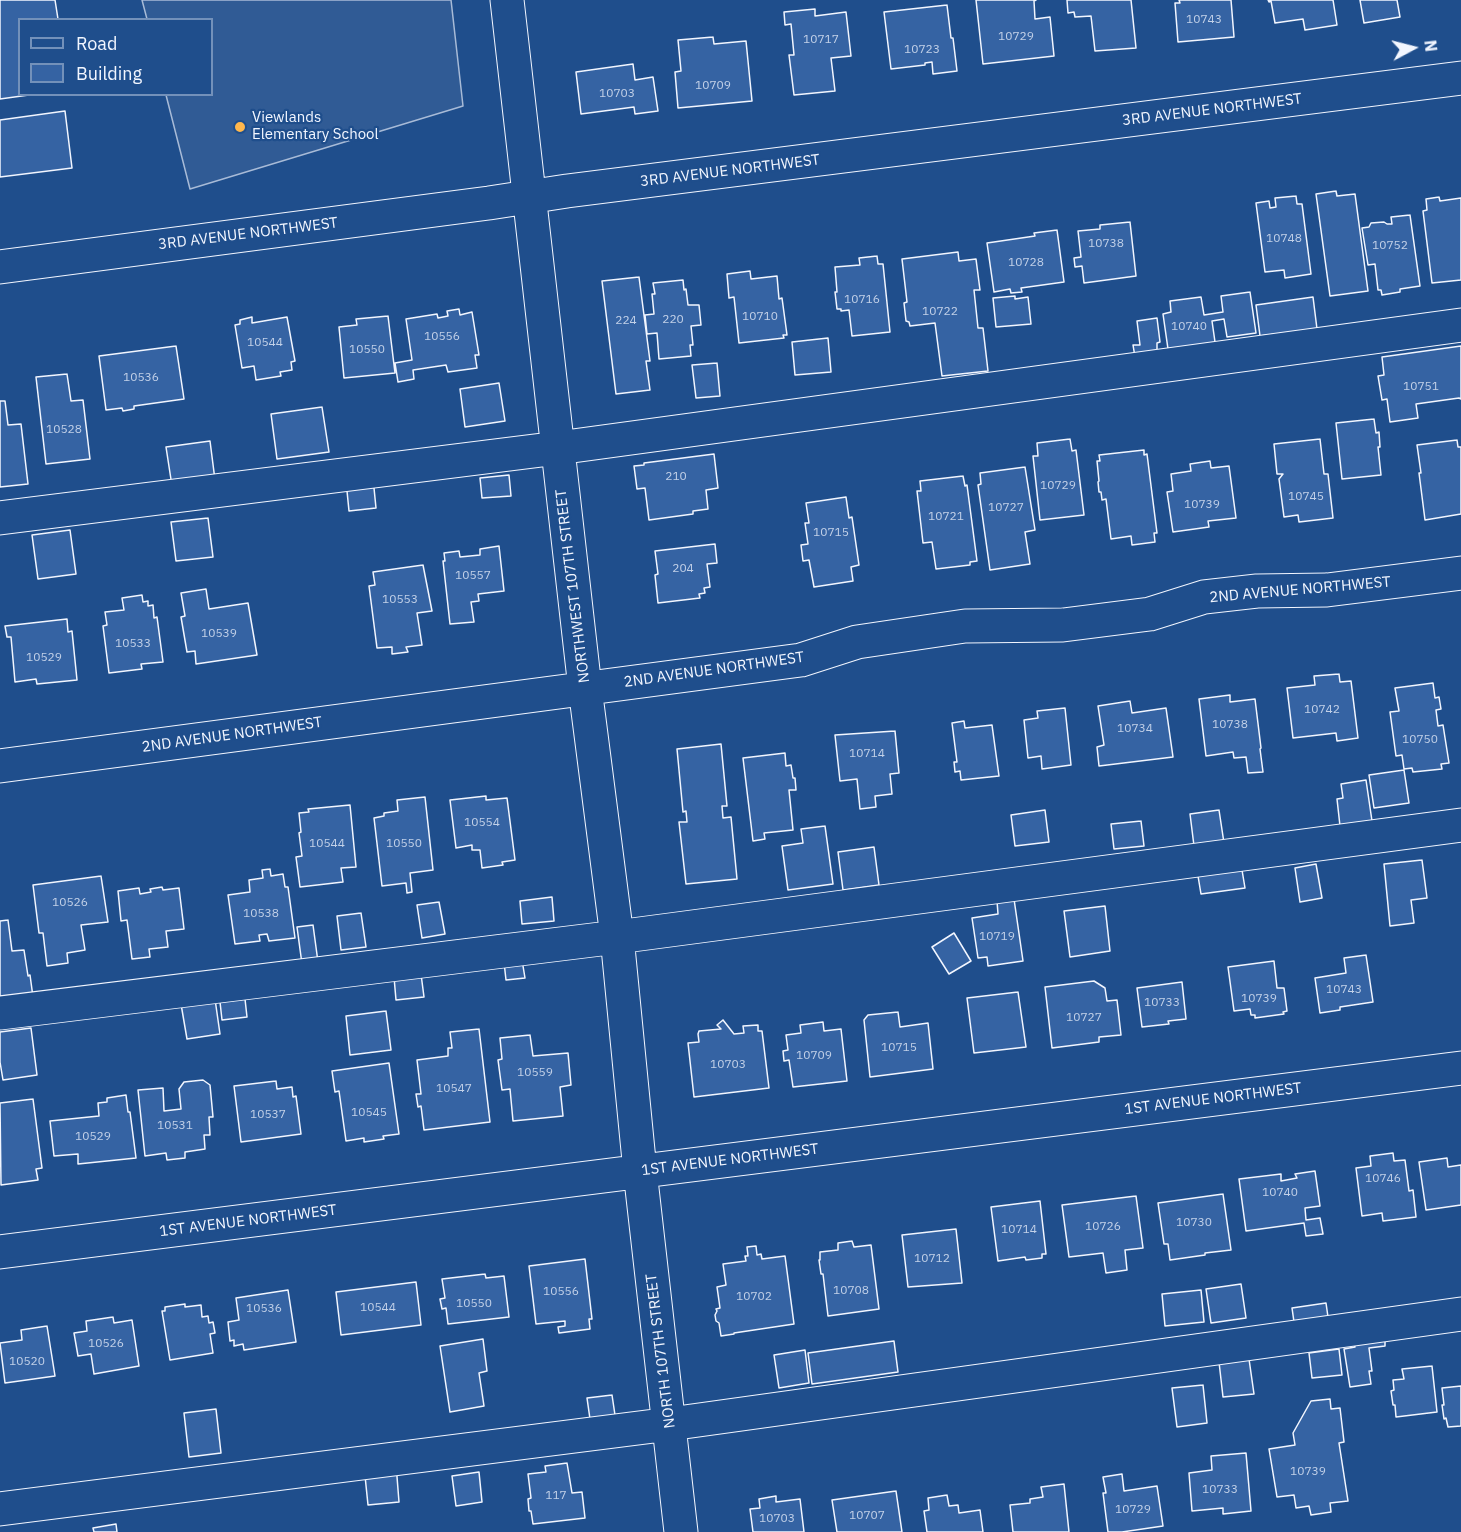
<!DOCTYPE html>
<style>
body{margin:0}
#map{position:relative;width:1461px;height:1532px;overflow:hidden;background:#1f4e8c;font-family:"IBM Plex Sans",sans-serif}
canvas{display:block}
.legend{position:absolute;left:18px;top:18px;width:195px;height:78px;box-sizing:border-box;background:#1f4e8c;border:2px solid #7391ba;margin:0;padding:8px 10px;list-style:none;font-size:18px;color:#f2f6ff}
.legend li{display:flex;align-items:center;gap:12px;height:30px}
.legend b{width:30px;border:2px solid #7391ba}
.north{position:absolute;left:1383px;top:18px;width:60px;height:60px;-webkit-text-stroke:4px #1f4e8c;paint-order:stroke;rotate:83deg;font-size:16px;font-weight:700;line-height:24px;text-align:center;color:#f2f6ff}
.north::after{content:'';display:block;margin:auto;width:21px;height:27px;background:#f2f6ff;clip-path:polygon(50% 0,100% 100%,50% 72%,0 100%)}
</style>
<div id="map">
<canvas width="1461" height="1532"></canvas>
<ul class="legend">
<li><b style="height:8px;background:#1f4e8c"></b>Road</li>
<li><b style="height:16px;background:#3563a3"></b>Building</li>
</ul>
<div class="north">N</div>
</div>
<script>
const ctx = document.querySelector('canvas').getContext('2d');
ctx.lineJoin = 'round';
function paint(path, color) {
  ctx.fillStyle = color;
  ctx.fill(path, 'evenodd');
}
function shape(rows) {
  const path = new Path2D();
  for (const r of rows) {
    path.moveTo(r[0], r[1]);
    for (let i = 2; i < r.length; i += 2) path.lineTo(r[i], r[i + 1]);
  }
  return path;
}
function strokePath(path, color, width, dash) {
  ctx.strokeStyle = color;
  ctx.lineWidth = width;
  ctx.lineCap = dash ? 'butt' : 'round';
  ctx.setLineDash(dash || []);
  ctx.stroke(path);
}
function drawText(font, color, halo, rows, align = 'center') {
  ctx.font = font + ' "IBM Plex Sans",sans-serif';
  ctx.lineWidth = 4.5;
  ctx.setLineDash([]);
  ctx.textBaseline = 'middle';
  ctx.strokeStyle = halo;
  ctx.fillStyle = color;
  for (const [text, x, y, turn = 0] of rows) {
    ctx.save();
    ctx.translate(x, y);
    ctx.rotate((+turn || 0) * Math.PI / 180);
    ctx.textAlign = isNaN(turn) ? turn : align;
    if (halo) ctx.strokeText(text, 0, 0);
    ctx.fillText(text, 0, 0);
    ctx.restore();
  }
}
const parking = shape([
 [142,0,451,0,463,106,190,189,166,95,212,94,212,20,147,19,142,0]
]);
paint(parking, '#305b95');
strokePath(parking, '#a8bbd7', 1.5);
const building = shape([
 [0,0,55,0,58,19,20,20,20,94,36,94,0,99,0,0],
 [976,0,1036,0,1034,1,1035,19,1050,17,1054,56,983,64,976,0],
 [1067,0,1131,0,1136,48,1095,51,1091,16,1075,17,1074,12,1068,13,1067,0],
 [1179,0,1231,0,1234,37,1178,42,1175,3,1180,3,1179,0],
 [1268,0,1333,0,1337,25,1305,30,1303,19,1275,23,1271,1,1269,2,1268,0],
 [1360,0,1397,0,1400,17,1364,23,1360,0],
 [947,5,951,38,953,38,957,71,933,74,932,62,925,63,925,65,891,69,884,12,947,5],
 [815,9,815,16,846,12,851,56,831,58,835,91,794,95,789,55,794,55,791,24,785,25,784,12,815,9],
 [713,37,714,44,746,41,752,101,678,108,675,72,681,71,678,40,713,37],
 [633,64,635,80,653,77,658,111,635,114,634,107,581,114,576,72,633,64],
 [65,111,72,168,0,177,0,120,65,111],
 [1336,191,1337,196,1355,194,1368,291,1330,296,1316,194,1336,191],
 [1296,196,1297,204,1302,204,1311,274,1285,278,1284,270,1265,272,1256,203,1269,201,1270,208,1276,207,1275,198,1296,196],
 [1439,197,1440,201,1461,198,1461,280,1432,283,1423,211,1427,210,1426,199,1439,197],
 [1410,215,1420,286,1400,289,1400,292,1382,295,1381,290,1378,290,1375,264,1368,265,1362,228,1369,227,1371,223,1384,222,1387,224,1392,224,1391,217,1410,215],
 [1130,222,1136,276,1084,283,1082,266,1075,267,1074,258,1081,257,1078,231,1100,229,1100,225,1130,222],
 [1057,230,1064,282,1021,288,1022,292,1011,293,1010,289,994,292,987,243,1035,236,1034,233,1057,230],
 [958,252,959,261,976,259,980,290,974,290,978,328,983,328,988,371,942,376,935,323,910,326,909,322,906,321,904,303,907,302,902,259,958,252],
 [877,256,878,264,883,264,890,332,852,336,849,310,841,311,841,309,837,309,835,292,837,292,835,267,860,265,859,258,877,256],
 [750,271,751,279,777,276,779,299,782,298,787,335,783,335,784,338,739,343,734,297,729,298,727,274,750,271],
 [639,277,650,361,646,361,650,390,616,394,602,281,639,277],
 [683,280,684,290,686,289,688,305,699,305,701,325,691,326,693,345,690,345,691,356,659,359,657,333,647,334,645,315,654,314,652,294,655,294,653,283,683,280],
 [1250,292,1256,333,1227,337,1224,319,1212,321,1216,349,1169,356,1163,314,1171,312,1170,301,1201,297,1204,315,1223,312,1221,296,1250,292],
 [1015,296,1015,299,1028,297,1031,324,996,327,993,298,1015,296],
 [1313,297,1317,329,1260,336,1256,305,1313,297],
 [459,309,460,315,472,312,479,355,475,355,477,368,448,372,446,365,413,370,414,379,398,382,395,363,412,360,406,319,437,314,438,318,448,316,447,311,459,309],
 [388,316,395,373,344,378,339,327,357,325,356,319,388,316],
 [252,317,252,323,287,317,295,361,291,362,292,370,280,372,281,376,256,380,254,366,242,368,235,325,240,324,240,320,252,317],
 [1157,318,1160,342,1157,343,1157,354,1135,357,1133,345,1140,345,1137,321,1157,318],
 [828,338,831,372,795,375,792,342,828,338],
 [176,346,184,399,134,406,134,409,123,411,122,408,106,410,99,356,176,346],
 [1461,346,1461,399,1459,398,1416,404,1418,418,1390,422,1387,399,1382,400,1378,376,1384,375,1382,357,1461,346],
 [717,363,720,396,696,398,692,365,717,363],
 [67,374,71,401,83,400,90,459,46,464,36,377,67,374],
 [499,383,505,421,465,427,460,389,499,383],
 [0,401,5,401,8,425,21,424,28,484,0,487,0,401],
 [322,407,329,452,277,459,271,414,322,407],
 [1374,419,1376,433,1379,432,1380,447,1378,447,1381,475,1342,479,1336,423,1374,419],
 [1070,439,1072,451,1076,450,1084,515,1040,520,1033,456,1038,456,1037,443,1070,439],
 [1320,439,1324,474,1328,474,1333,518,1299,522,1298,515,1284,517,1279,479,1283,474,1277,474,1274,444,1320,439],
 [1457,440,1458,447,1461,447,1461,514,1425,520,1419,473,1421,473,1417,445,1457,440],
 [210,441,215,480,172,486,166,447,210,441],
 [1144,450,1144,455,1147,454,1157,533,1154,533,1155,542,1132,545,1131,536,1111,539,1106,499,1102,500,1101,492,1099,492,1098,482,1099,481,1097,461,1100,461,1099,455,1144,450],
 [714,454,718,488,706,490,708,509,693,511,693,514,649,520,645,488,637,489,634,466,644,465,644,463,714,454],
 [1210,461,1211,468,1229,466,1236,518,1208,521,1209,527,1173,532,1167,492,1173,491,1171,474,1191,471,1190,464,1210,461],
 [1025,467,1035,530,1025,532,1030,564,990,570,978,485,981,484,980,473,1025,467],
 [509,475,511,496,482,498,480,478,509,475],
 [963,476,965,486,967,485,977,561,970,562,970,565,936,569,932,542,923,543,917,491,921,491,920,481,963,476],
 [373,478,376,508,349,511,346,481,373,478],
 [846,497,849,518,852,517,859,565,851,567,853,581,814,587,809,560,803,561,801,545,808,544,805,523,809,523,806,503,846,497],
 [208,518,213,557,176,561,171,522,208,518],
 [70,530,76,574,38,579,32,535,70,530],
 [715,544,717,563,707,564,710,587,704,588,705,593,699,594,700,598,658,603,655,575,658,574,655,551,715,544],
 [499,546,504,591,478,594,479,601,471,602,474,622,450,624,443,561,445,561,444,553,459,551,460,557,480,555,480,549,499,546],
 [423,565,432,611,417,613,422,645,406,647,408,652,392,654,392,647,377,648,369,586,375,585,373,572,423,565],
 [206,589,209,609,248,603,257,655,196,664,195,651,187,652,181,617,185,616,181,593,206,589],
 [142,595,143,602,148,601,148,606,153,605,154,618,157,617,163,662,141,664,142,669,109,673,103,626,107,625,105,612,124,610,122,598,142,595],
 [67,619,68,632,72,631,77,680,37,684,36,679,15,682,11,637,7,637,5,626,67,619],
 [1339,674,1340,682,1351,681,1358,738,1337,741,1336,733,1293,738,1287,688,1315,685,1314,676,1339,674],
 [1433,683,1435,698,1439,697,1441,709,1436,710,1438,726,1443,725,1449,763,1441,764,1442,769,1413,772,1412,768,1404,769,1402,755,1396,756,1390,712,1399,711,1395,688,1433,683],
 [1230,695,1230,702,1255,699,1261,748,1260,749,1263,772,1248,773,1246,757,1234,758,1233,752,1206,756,1199,699,1230,695],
 [1130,701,1132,713,1166,708,1173,757,1099,766,1097,747,1104,745,1098,706,1130,701],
 [1065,708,1071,765,1042,769,1041,756,1028,758,1024,720,1038,718,1037,711,1065,708],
 [964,721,965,728,992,725,999,776,961,780,960,771,955,772,954,762,957,762,952,723,964,721],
 [895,731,899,773,890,774,892,794,875,796,876,807,860,809,857,779,840,781,835,735,895,731],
 [721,744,727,806,722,806,723,818,731,817,737,879,686,884,679,822,687,822,686,811,683,812,677,749,721,744],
 [785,753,786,766,791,765,793,778,795,778,796,790,789,790,793,830,764,833,765,839,753,841,743,758,785,753],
 [1404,770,1409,803,1374,808,1369,775,1404,770],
 [1366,780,1372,821,1340,826,1337,799,1343,798,1341,784,1366,780],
 [486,796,486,800,507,798,515,860,502,862,503,865,482,868,480,850,472,850,472,845,456,848,450,800,486,796],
 [425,797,433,870,410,873,412,892,407,893,406,883,382,886,374,818,384,816,384,813,398,811,397,800,425,797],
 [350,805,356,867,341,868,343,882,300,887,296,857,302,856,299,833,301,832,299,813,309,812,308,809,350,805],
 [1045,810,1049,842,1015,846,1011,815,1045,810],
 [1219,810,1224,843,1194,846,1190,814,1219,810],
 [1141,821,1144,846,1114,849,1111,824,1141,821],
 [825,826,833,884,788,890,782,846,803,843,801,829,825,826],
 [874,847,879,885,843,890,838,852,874,847],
 [1240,858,1245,888,1201,894,1196,864,1240,858],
 [1422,860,1427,898,1411,900,1414,923,1390,926,1384,864,1422,860],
 [1316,864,1322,898,1300,902,1295,868,1316,864],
 [270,869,271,876,283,874,285,887,288,887,295,938,269,941,267,934,259,935,260,941,235,944,228,895,250,892,249,880,263,878,262,870,270,869],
 [101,876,108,922,81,925,85,950,67,953,68,963,47,966,43,933,39,933,33,885,101,876],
 [162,887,163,890,179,888,184,929,166,931,168,947,149,949,150,957,132,959,127,920,121,921,118,891,139,888,140,894,151,892,150,889,162,887],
 [552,897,554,921,522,924,520,901,552,897],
 [1014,899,1023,961,988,966,987,957,978,958,972,918,998,914,997,901,1014,899],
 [439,902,445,934,422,938,417,905,439,902],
 [1105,906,1110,951,1070,957,1064,911,1105,906],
 [361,913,366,947,341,950,337,916,361,913],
 [8,920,12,951,24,950,28,976,30,975,33,997,0,1002,0,921,8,920],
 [313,925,318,962,302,964,297,927,313,925],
 [954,933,971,961,949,974,932,947,954,933],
 [1366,955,1373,1002,1340,1007,1340,1010,1320,1013,1315,978,1346,973,1344,958,1366,955],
 [522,960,525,978,506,980,504,962,522,960],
 [1274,961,1277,988,1284,988,1287,1011,1283,1012,1284,1014,1255,1018,1255,1015,1251,1015,1250,1009,1234,1011,1228,967,1274,961],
 [421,974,424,997,396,1000,394,977,421,974],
 [1094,981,1105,988,1107,1001,1117,1000,1121,1035,1099,1037,1099,1042,1052,1048,1045,987,1094,981],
 [1182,982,1186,1019,1168,1021,1169,1024,1142,1027,1137,988,1182,982],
 [1018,992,1026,1047,974,1053,967,998,1018,992],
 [215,999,220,1034,187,1039,181,1004,215,999],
 [245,999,247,1017,222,1020,220,1002,245,999],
 [386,1011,391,1050,350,1055,346,1016,386,1011],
 [898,1012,900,1027,928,1023,933,1069,870,1077,864,1020,868,1015,898,1012],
 [723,1020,734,1034,744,1033,743,1026,758,1025,758,1031,762,1031,769,1088,694,1097,688,1043,699,1042,698,1034,699,1031,721,1029,717,1025,723,1020],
 [823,1022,824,1031,841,1029,847,1081,793,1087,789,1060,784,1061,783,1051,788,1050,786,1035,801,1033,800,1025,823,1022],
 [31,1028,37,1075,3,1080,0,1062,0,1032,31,1028],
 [479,1029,490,1122,424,1130,421,1106,418,1107,416,1094,421,1094,417,1060,448,1056,448,1048,452,1048,450,1032,479,1029],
 [530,1035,533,1056,568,1053,571,1085,560,1087,563,1116,513,1121,510,1089,502,1090,498,1060,502,1059,500,1038,530,1035],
 [389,1063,399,1134,383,1136,384,1139,364,1142,364,1138,346,1141,339,1091,335,1092,332,1071,389,1063],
 [203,1080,210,1085,213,1117,209,1117,210,1135,204,1135,205,1149,185,1152,185,1158,167,1160,166,1153,145,1156,138,1090,163,1088,164,1111,181,1109,179,1089,184,1082,203,1080],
 [276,1081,277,1089,292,1087,293,1097,296,1096,301,1134,241,1142,234,1086,276,1081],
 [126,1095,128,1112,130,1112,136,1158,78,1164,78,1154,54,1156,50,1121,99,1116,98,1103,107,1102,107,1098,126,1095],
 [33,1099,42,1168,36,1169,38,1180,1,1185,0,1103,33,1099],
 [1393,1153,1394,1161,1405,1160,1409,1191,1413,1190,1416,1217,1383,1221,1382,1213,1362,1216,1356,1168,1371,1166,1370,1156,1393,1153],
 [1447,1158,1448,1167,1461,1165,1461,1205,1426,1210,1419,1162,1447,1158],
 [1315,1171,1320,1206,1305,1208,1306,1220,1320,1218,1323,1234,1306,1236,1304,1223,1246,1231,1239,1179,1281,1174,1281,1181,1297,1178,1295,1174,1315,1171],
 [1223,1194,1231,1250,1205,1253,1205,1255,1170,1260,1168,1244,1164,1244,1158,1203,1223,1194],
 [1136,1196,1143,1248,1125,1250,1127,1270,1106,1273,1103,1253,1069,1257,1062,1205,1136,1196],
 [1040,1201,1046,1254,1042,1254,1042,1258,1026,1260,1025,1257,998,1261,991,1207,1040,1201],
 [956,1229,962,1283,908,1287,902,1235,956,1229],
 [852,1241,854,1247,871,1245,879,1309,828,1316,823,1274,821,1274,819,1260,820,1260,820,1252,838,1250,838,1243,852,1241],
 [756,1246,757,1255,761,1254,762,1259,785,1256,794,1324,734,1333,734,1334,721,1336,719,1323,716,1321,715,1315,717,1311,716,1309,720,1308,717,1287,726,1285,723,1264,746,1261,745,1256,748,1256,747,1247,756,1246],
 [585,1259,592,1319,589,1319,590,1329,559,1333,558,1327,565,1326,565,1321,536,1324,529,1266,585,1259],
 [485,1274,486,1278,504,1276,509,1317,448,1324,446,1308,442,1309,440,1299,445,1298,442,1279,485,1274],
 [416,1282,421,1325,341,1335,336,1292,416,1282],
 [1241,1284,1246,1318,1211,1323,1206,1289,1241,1284],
 [288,1290,296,1342,244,1350,243,1344,234,1346,234,1340,230,1341,228,1322,239,1320,236,1298,288,1290],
 [1201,1290,1204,1322,1165,1326,1162,1294,1201,1290],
 [1326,1303,1329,1324,1295,1329,1292,1308,1326,1303],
 [185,1304,185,1307,201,1305,202,1317,208,1316,209,1323,213,1322,215,1333,210,1334,213,1353,170,1360,162,1311,165,1311,165,1307,185,1304],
 [113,1317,114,1323,132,1320,139,1366,94,1374,91,1354,78,1356,74,1333,87,1331,86,1321,113,1317],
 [47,1326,55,1376,5,1383,0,1343,22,1340,21,1330,47,1326],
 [483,1339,487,1371,479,1373,484,1406,450,1412,440,1346,483,1339],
 [1385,1339,1385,1346,1369,1348,1372,1371,1369,1371,1371,1384,1350,1387,1344,1349,1355,1347,1354,1344,1385,1339],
 [894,1341,898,1372,812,1384,808,1353,894,1341],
 [1339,1349,1342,1375,1312,1378,1309,1353,1339,1349],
 [805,1350,809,1383,779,1388,774,1355,805,1350],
 [1249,1359,1254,1394,1223,1397,1219,1362,1249,1359],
 [1432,1366,1437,1412,1396,1417,1395,1405,1393,1405,1391,1391,1394,1390,1393,1380,1404,1379,1402,1369,1432,1366],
 [1203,1385,1207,1423,1177,1427,1172,1388,1203,1385],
 [1461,1386,1461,1426,1448,1427,1446,1418,1444,1419,1442,1405,1444,1405,1442,1388,1461,1386],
 [612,1395,615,1415,590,1419,587,1398,612,1395],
 [1330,1399,1331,1409,1340,1408,1344,1442,1339,1443,1348,1501,1330,1503,1331,1512,1311,1515,1309,1506,1296,1508,1294,1495,1277,1497,1269,1449,1295,1445,1293,1433,1311,1401,1330,1399],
 [216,1409,221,1453,189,1457,184,1413,216,1409],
 [1246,1453,1251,1511,1223,1514,1223,1508,1192,1511,1189,1473,1212,1470,1211,1456,1246,1453],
 [567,1463,572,1493,582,1492,585,1518,533,1524,531,1511,529,1511,528,1499,531,1498,528,1474,546,1472,545,1466,567,1463],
 [396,1464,399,1502,368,1505,364,1466,396,1464],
 [479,1472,482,1502,456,1506,452,1476,479,1472],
 [1122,1474,1124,1491,1157,1486,1163,1526,1122,1532,1108,1532,1103,1493,1106,1493,1103,1477,1122,1474],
 [1064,1484,1069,1532,1013,1532,1010,1505,1030,1503,1030,1499,1043,1497,1041,1487,1064,1484],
 [896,1491,902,1532,837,1532,832,1500,896,1491],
 [947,1495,949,1506,958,1505,959,1513,980,1510,983,1532,927,1532,924,1511,929,1510,928,1498,947,1495],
 [776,1496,776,1502,800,1499,804,1532,753,1532,750,1509,760,1508,759,1499,776,1496],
 [116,1524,117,1532,94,1532,93,1528,116,1524]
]);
paint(building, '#3563a3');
strokePath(building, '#f2f6ff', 1.5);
const minor = shape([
 [507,0,585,688,617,937,640,1171,681,1532],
 [0,267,489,203,567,191,1461,78],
 [0,518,558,448,1461,325],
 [0,766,801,660,857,642,965,626,1063,625,1150,614,1204,597,1257,591,1327,590,1461,573],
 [0,1013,617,937,1461,825],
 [0,1252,1461,1068],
 [0,1509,670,1424,1461,1314]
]);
strokePath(minor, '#f2f6ff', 35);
strokePath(minor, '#1f4e8c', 33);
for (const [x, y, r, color] of [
 [240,127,6,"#ffb74d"]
]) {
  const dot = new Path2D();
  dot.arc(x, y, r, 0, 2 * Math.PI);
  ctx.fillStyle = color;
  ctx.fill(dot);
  strokePath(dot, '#1f4e8c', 2);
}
drawText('12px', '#c3d1e8', null, [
 ["10743",1204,20],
 ["10729",1016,37],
 ["10717",821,40],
 ["10723",922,50],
 ["10709",713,86],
 ["10703",617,94],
 ["10748",1284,239],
 ["10738",1106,244],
 ["10752",1390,246],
 ["10728",1026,263],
 ["10716",862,300],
 ["10722",940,312],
 ["10710",760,317],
 ["220",673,320],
 ["224",626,321],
 ["10740",1189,327],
 ["10556",442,337],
 ["10544",265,343],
 ["10550",367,350],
 ["10536",141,378],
 ["10751",1421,387],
 ["10528",64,430],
 ["210",676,477],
 ["10729",1058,486],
 ["10745",1306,497],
 ["10739",1202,505],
 ["10727",1006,508],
 ["10721",946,517],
 ["10715",831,533],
 ["204",683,569],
 ["10557",473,576],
 ["10553",400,600],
 ["10539",219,634],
 ["10533",133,644],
 ["10529",44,658],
 ["10742",1322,710],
 ["10738",1230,725],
 ["10734",1135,729],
 ["10750",1420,740],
 ["10714",867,754],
 ["10554",482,823],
 ["10544",327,844],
 ["10550",404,844],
 ["10526",70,903],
 ["10538",261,914],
 ["10719",997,937],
 ["10743",1344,990],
 ["10739",1259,999],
 ["10733",1162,1003],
 ["10727",1084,1018],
 ["10715",899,1048],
 ["10709",814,1056],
 ["10703",728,1065],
 ["10559",535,1073],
 ["10547",454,1089],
 ["10545",369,1113],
 ["10537",268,1115],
 ["10531",175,1126],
 ["10529",93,1137],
 ["10746",1383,1179],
 ["10740",1280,1193],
 ["10730",1194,1223],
 ["10726",1103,1227],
 ["10714",1019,1230],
 ["10712",932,1259],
 ["10708",851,1291],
 ["10556",561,1292],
 ["10702",754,1297],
 ["10550",474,1304],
 ["10544",378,1308],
 ["10536",264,1309],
 ["10526",106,1344],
 ["10520",27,1362],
 ["10739",1308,1472],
 ["10733",1220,1490],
 ["117",556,1496],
 ["10729",1133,1510],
 ["10707",867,1516],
 ["10703",777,1519]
]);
drawText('15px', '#f2f6ff', '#1f4e8c', [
 ["3RD AVENUE NORTHWEST",1212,110,-7],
 ["3RD AVENUE NORTHWEST",730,171,-7],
 ["3RD AVENUE NORTHWEST",248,234,-7],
 ["NORTHWEST 107TH STREET",573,586,-97],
 ["2ND AVENUE NORTHWEST",1300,590,-5],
 ["2ND AVENUE NORTHWEST",714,670,-8],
 ["2ND AVENUE NORTHWEST",232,735,-8],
 ["1ST AVENUE NORTHWEST",1213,1099,-7],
 ["1ST AVENUE NORTHWEST",730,1160,-7],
 ["1ST AVENUE NORTHWEST",248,1221,-7],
 ["NORTH 107TH STREET",661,1351,-97]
]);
drawText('15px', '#f2f6ff', '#1f4e8c', [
 ["Viewlands",252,118],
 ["Elementary School",252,135]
], 'left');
</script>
